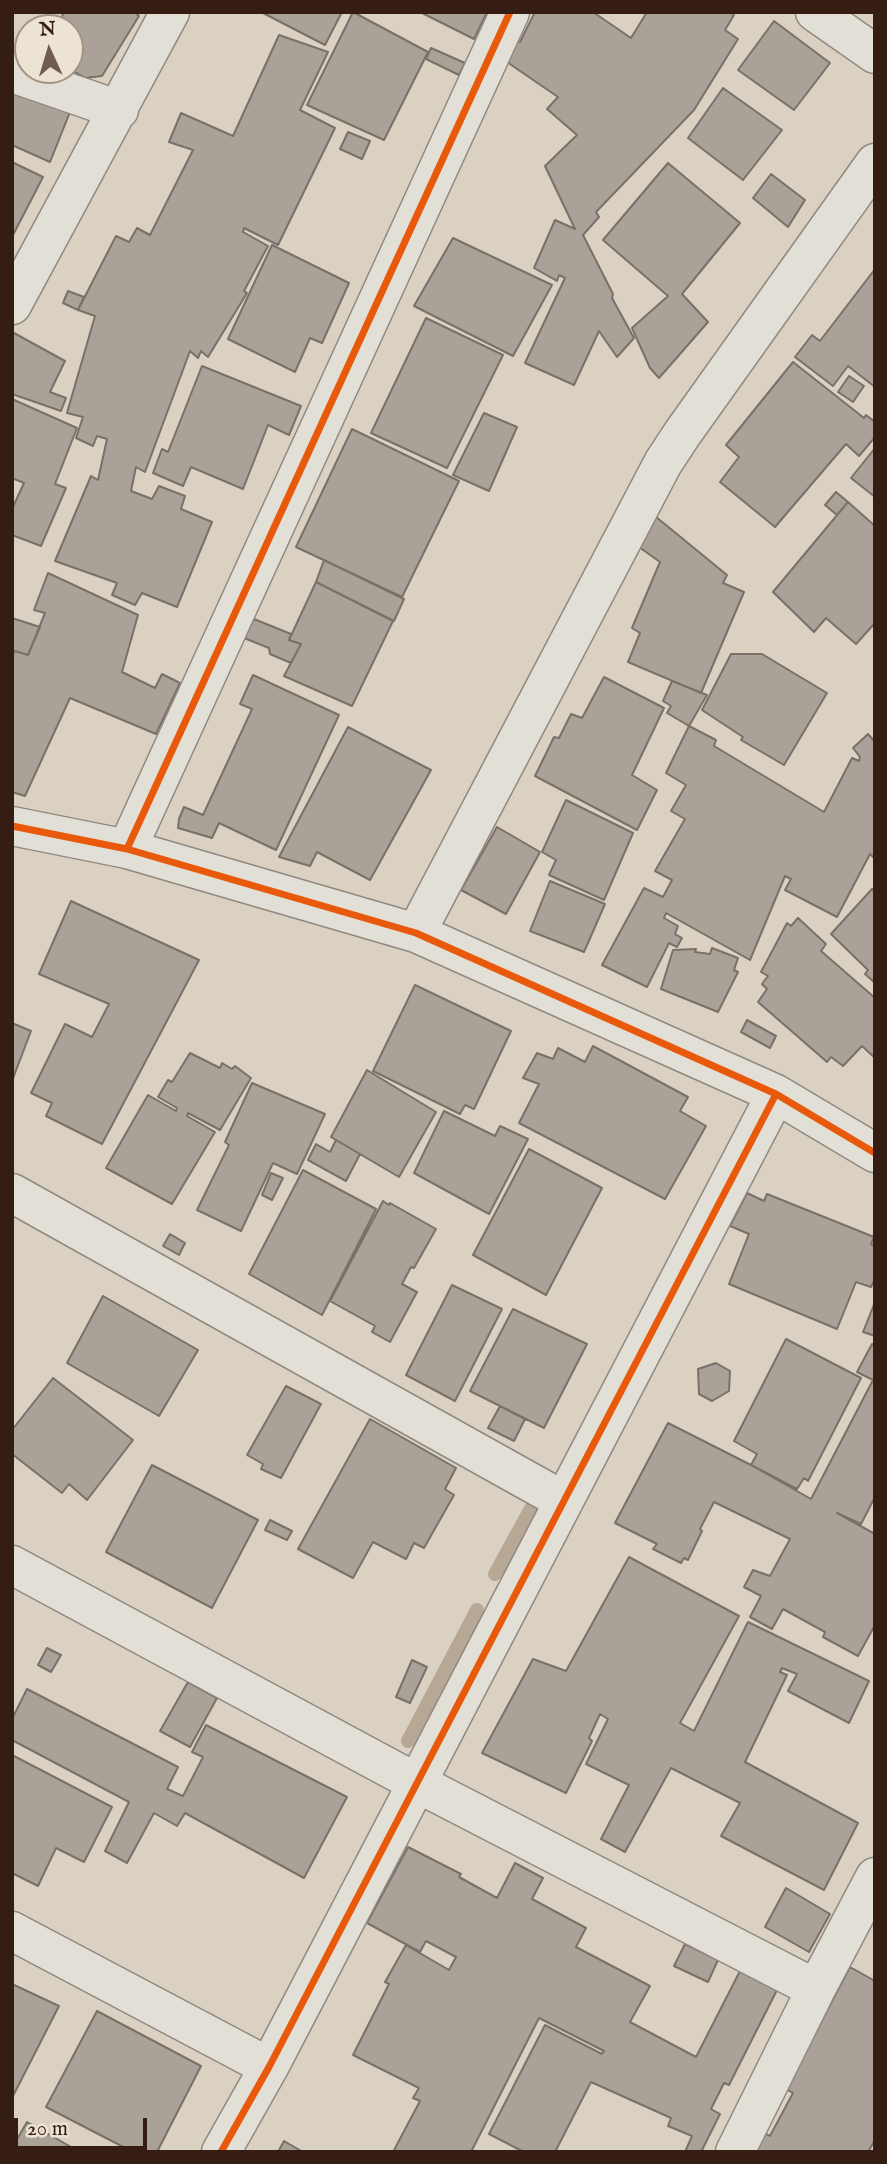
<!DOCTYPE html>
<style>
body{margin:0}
#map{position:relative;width:887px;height:2164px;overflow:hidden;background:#dad1c3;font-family:"IM FELL English",serif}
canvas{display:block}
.frame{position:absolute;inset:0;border:14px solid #351d13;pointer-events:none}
.north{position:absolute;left:14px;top:14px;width:70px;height:70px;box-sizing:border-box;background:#ede3d2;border:2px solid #a39486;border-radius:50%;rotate:356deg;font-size:19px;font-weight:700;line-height:28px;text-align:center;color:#351d13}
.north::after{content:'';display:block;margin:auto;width:24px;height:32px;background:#6f5c51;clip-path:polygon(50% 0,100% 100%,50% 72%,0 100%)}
.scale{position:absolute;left:14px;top:2118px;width:133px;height:32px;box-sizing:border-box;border:4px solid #351d13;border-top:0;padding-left:9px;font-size:21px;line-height:24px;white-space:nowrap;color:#351d13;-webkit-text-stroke:5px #ede3d2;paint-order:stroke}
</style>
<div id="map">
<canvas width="887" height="2164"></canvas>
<div class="frame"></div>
<div class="north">N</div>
<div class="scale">20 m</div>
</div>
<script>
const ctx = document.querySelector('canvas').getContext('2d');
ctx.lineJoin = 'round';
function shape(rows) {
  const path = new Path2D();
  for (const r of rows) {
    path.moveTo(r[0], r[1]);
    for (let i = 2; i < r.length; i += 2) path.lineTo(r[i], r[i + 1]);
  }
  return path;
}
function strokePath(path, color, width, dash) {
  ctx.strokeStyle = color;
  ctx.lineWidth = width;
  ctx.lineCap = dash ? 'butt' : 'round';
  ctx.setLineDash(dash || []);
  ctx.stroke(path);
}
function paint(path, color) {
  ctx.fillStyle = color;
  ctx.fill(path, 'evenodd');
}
strokePath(shape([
 [495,1574,534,1503],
 [408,1741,477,1610]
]), '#b7a895', 14);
const building = shape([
 [65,12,135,12,139,16,102,76,85,78,70,69,70,28,53,28,65,12],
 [261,12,342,12,325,45,261,12],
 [353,12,428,52,384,140,307,105,353,12],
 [420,12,487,12,474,39,420,12],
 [535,12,593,12,631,38,647,12,730,12,734,15,725,30,738,39,694,110,596,212,599,217,583,235,613,294,612,298,634,338,617,357,599,331,574,385,525,363,565,278,559,275,557,281,534,268,555,220,575,229,545,166,577,135,547,109,558,97,504,60,517,40,520,42,535,12],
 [774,21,830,63,794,110,738,70,774,21],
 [279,35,328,52,300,110,335,128,278,245,244,228,243,232,268,246,244,291,247,293,208,357,201,351,198,358,190,351,145,472,136,467,131,491,152,499,159,486,185,496,181,509,212,522,177,607,142,593,135,605,112,595,117,583,55,561,91,476,98,480,107,439,97,436,93,446,76,438,83,417,67,413,95,316,78,310,116,236,129,242,137,228,150,235,193,150,169,142,181,113,233,136,279,35],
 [431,48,465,63,459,75,426,59,431,48],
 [723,88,782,130,743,180,688,138,723,88],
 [12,91,70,112,50,162,12,145,12,91],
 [348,132,370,141,362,159,340,149,348,132],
 [12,162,43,177,12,237,12,162],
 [668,163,740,223,682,294,708,322,659,378,650,368,632,328,668,296,603,240,668,163],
 [771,174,805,200,788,227,753,198,771,174],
 [453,238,552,285,513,356,414,306,453,238],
 [272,245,349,283,322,343,310,338,295,372,228,339,272,245],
 [875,269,875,387,848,366,833,386,795,357,812,335,820,341,875,269],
 [68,291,84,297,78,310,63,303,68,291],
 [426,318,503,355,447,468,371,433,426,318],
 [14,333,65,361,50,392,66,398,61,411,12,394,12,336,14,333],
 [793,362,864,418,866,415,875,422,875,437,859,456,846,444,775,527,720,482,739,457,726,445,793,362],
 [202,366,301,406,289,435,268,425,243,489,191,467,183,486,153,473,162,449,168,452,202,366],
 [849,376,864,386,853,402,838,392,849,376],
 [12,399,77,428,55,484,66,488,41,546,12,535,12,509,24,483,12,478,12,399],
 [484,413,517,427,489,491,453,475,484,413],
 [352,429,459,481,402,597,296,547,352,429],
 [875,448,875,497,851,478,875,448],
 [836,492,848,502,837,515,825,505,836,492],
 [848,502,875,526,875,623,856,644,826,618,814,632,773,592,848,502],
 [650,512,727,575,723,583,744,592,701,693,628,662,640,633,632,628,660,562,632,542,650,512],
 [324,560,404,599,394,621,316,582,324,560],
 [48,573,138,615,122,672,155,688,162,674,180,683,156,734,70,698,25,796,12,792,12,656,15,651,28,655,45,613,34,610,48,573],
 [316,582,393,621,352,706,284,676,301,644,289,640,316,582],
 [12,618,40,627,28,655,15,651,12,656,12,618],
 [254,619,291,634,289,640,301,644,291,663,270,654,269,648,244,638,254,619],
 [731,654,762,654,827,693,784,765,741,740,743,737,702,710,731,654],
 [253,675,339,715,276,850,219,823,212,838,178,828,179,819,184,807,203,815,252,709,240,704,253,675],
 [604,677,664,708,632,775,657,790,637,830,535,776,554,737,559,738,571,714,582,718,604,677],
 [672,681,707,695,689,726,667,713,671,706,663,701,672,681],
 [689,726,716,740,714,746,824,812,852,758,859,761,860,757,853,748,868,734,875,742,875,859,870,854,837,917,785,890,791,879,785,876,750,960,666,913,664,918,678,926,675,934,682,938,677,947,669,943,647,987,602,965,644,888,663,897,672,880,655,871,685,819,671,811,686,785,666,773,689,726],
 [348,727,431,770,370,880,317,852,310,866,279,857,348,727],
 [566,800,633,833,604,900,549,875,556,860,542,852,566,800],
 [497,827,540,852,506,914,461,890,497,827],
 [550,881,605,904,584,952,530,931,550,881],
 [872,889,875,892,875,983,865,974,868,970,831,934,872,889],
 [71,901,199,960,102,1144,46,1116,52,1103,31,1093,65,1024,92,1037,109,1004,39,974,71,901],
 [798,918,826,944,821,951,875,998,875,1058,862,1046,843,1066,831,1057,827,1062,758,1002,767,989,762,984,768,976,761,972,787,923,791,926,798,918],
 [712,948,738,958,734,970,738,972,718,1012,661,989,673,950,696,949,695,952,710,954,712,948],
 [415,985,511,1031,474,1109,465,1105,460,1114,373,1071,415,985],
 [747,1020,776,1036,770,1048,741,1032,747,1020],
 [12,1023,31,1031,12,1081,12,1023],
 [593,1046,688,1097,680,1111,706,1126,665,1199,519,1123,539,1084,523,1078,537,1053,553,1059,558,1048,585,1062,593,1046],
 [190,1053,220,1068,222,1063,232,1069,235,1066,251,1078,220,1130,188,1113,187,1116,215,1132,172,1204,106,1168,148,1095,176,1111,177,1108,158,1097,168,1080,172,1082,190,1053],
 [367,1070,436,1112,399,1177,331,1137,367,1070],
 [252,1083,325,1114,297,1174,273,1163,241,1231,197,1210,229,1145,225,1142,252,1083],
 [444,1111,495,1136,500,1126,528,1139,489,1214,414,1173,444,1111],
 [336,1140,360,1154,346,1181,308,1160,316,1144,330,1152,336,1140],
 [529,1149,602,1188,546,1295,473,1255,529,1149],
 [303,1170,376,1209,322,1315,249,1274,303,1170],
 [271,1173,283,1178,272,1200,262,1195,271,1173],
 [747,1193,764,1201,767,1194,874,1237,871,1244,875,1246,875,1279,871,1287,856,1282,837,1329,729,1284,749,1234,730,1226,747,1193],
 [383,1201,389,1205,390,1203,436,1229,414,1268,411,1267,402,1284,417,1292,390,1342,372,1332,375,1326,330,1301,383,1201],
 [170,1234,185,1243,179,1255,163,1246,170,1234],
 [452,1285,502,1309,455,1401,406,1375,452,1285],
 [103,1296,198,1350,159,1416,67,1363,103,1296],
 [875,1302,875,1336,863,1332,875,1302],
 [513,1309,587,1344,544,1428,470,1391,513,1309],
 [786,1339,861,1378,808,1481,804,1478,797,1489,751,1465,757,1454,734,1441,786,1339],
 [872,1344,875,1346,875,1497,861,1524,837,1513,875,1534,875,1625,858,1656,823,1637,825,1632,783,1609,772,1629,750,1617,761,1596,744,1587,753,1570,770,1576,790,1539,714,1502,700,1529,702,1531,688,1560,684,1558,681,1563,653,1549,657,1544,615,1523,668,1423,751,1465,811,1499,873,1380,857,1372,872,1344],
 [716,1363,730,1371,729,1391,712,1401,699,1394,698,1369,716,1363],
 [53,1378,133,1440,87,1500,69,1484,62,1493,12,1454,12,1430,53,1378],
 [286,1386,321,1404,281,1478,261,1469,263,1464,247,1455,286,1386],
 [500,1406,525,1419,514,1441,488,1428,500,1406],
 [370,1419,456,1468,445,1489,454,1495,424,1548,414,1543,406,1559,373,1542,353,1578,298,1549,370,1419],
 [152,1465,258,1520,212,1608,106,1552,152,1465],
 [270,1520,292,1531,287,1540,265,1530,270,1520],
 [629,1557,739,1616,680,1723,694,1731,748,1622,869,1681,849,1723,788,1691,797,1674,782,1668,780,1672,787,1675,745,1762,858,1823,824,1890,721,1836,740,1803,671,1768,625,1852,601,1839,629,1785,586,1764,608,1719,600,1714,589,1738,592,1741,566,1793,482,1753,533,1659,566,1671,629,1557],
 [47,1648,61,1655,51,1672,38,1665,47,1648],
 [412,1660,427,1667,410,1703,396,1697,412,1660],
 [188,1682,217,1698,190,1747,160,1731,188,1682],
 [27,1689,178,1767,167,1789,183,1796,203,1757,192,1752,206,1725,347,1797,304,1878,185,1813,177,1826,154,1813,127,1863,105,1851,129,1802,12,1740,12,1719,27,1689],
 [12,1755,112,1807,84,1862,56,1848,38,1886,12,1873,12,1755],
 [408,1847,461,1874,459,1877,497,1898,515,1863,543,1878,532,1899,586,1928,576,1947,650,1986,630,2022,696,2057,740,1971,777,1990,729,2085,724,2083,711,2109,720,2114,701,2152,685,2152,692,2136,668,2126,671,2118,591,2082,555,2152,524,2152,489,2134,545,2025,602,2054,604,2051,539,2018,471,2152,393,2152,420,2101,413,2098,419,2088,353,2055,389,1984,385,1982,406,1945,449,1970,456,1957,426,1941,420,1952,367,1923,408,1847],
 [786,1888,830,1914,809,1952,765,1927,786,1888],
 [685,1944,718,1960,708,1982,674,1966,685,1944],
 [850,1967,875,1981,875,2140,868,2152,750,2152,761,2131,770,2136,793,2093,786,2089,850,1967],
 [12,1984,59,2006,13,2096,12,2096,12,1984],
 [97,2011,201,2066,157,2152,133,2152,46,2107,97,2011],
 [27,2122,80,2152,12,2152,12,2148,27,2122],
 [284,2141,303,2152,278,2152,284,2141]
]);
paint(building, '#aaa299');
strokePath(building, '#797168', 2);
const street = shape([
 [815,12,875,54],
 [12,73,119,110],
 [12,305,170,12],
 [12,826,127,849,416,933,776,1094,875,1153],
 [127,849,510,12],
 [416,933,663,463,682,434,875,163],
 [12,1193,564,1501],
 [12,1565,417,1783,816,1989],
 [12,1931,269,2067],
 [221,2152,269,2067,776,1094],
 [735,2152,816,1989,875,1877]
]);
strokePath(street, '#91887f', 41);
strokePath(street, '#e2dfd7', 38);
strokePath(shape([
 [12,826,127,849,416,933,776,1094,875,1153],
 [127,849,510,12],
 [221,2152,269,2067,776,1094]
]), '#e8590c', 7);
</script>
